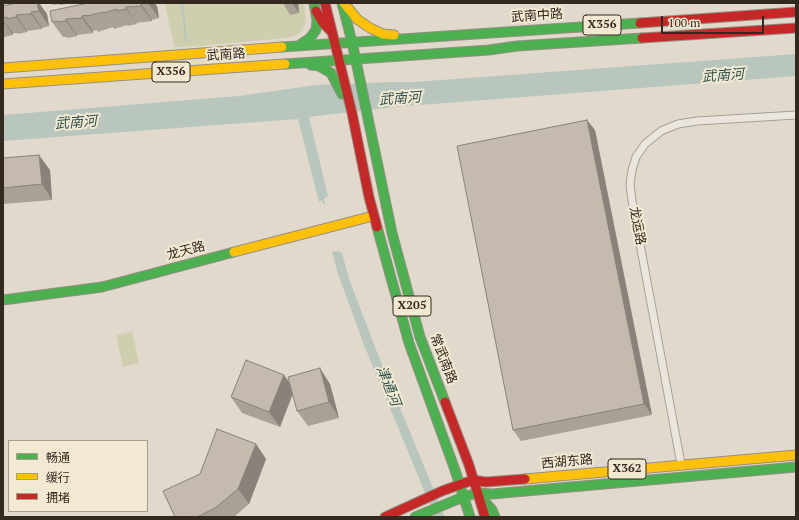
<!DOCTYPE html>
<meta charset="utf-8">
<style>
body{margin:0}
#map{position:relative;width:799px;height:520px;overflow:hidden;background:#e1dacc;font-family:"PT Serif","Noto Sans SC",serif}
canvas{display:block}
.frame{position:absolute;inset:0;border:4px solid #34291f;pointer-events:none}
.legend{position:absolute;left:8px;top:440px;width:140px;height:72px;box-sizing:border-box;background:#f2e9d3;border:1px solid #a69c8b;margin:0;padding:5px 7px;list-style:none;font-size:12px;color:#34291f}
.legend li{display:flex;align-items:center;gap:8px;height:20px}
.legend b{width:20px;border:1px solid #a69c8b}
.scale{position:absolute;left:661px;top:16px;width:103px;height:18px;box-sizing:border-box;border:2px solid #34291f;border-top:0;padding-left:5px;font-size:12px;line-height:14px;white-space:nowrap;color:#34291f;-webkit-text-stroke:3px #f2e9d3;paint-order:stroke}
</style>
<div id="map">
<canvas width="799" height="520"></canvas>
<div class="frame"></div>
<ul class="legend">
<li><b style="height:5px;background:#4caf50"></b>畅通</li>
<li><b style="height:5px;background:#ffc107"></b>缓行</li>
<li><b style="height:5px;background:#c62828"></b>拥堵</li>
</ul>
<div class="scale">100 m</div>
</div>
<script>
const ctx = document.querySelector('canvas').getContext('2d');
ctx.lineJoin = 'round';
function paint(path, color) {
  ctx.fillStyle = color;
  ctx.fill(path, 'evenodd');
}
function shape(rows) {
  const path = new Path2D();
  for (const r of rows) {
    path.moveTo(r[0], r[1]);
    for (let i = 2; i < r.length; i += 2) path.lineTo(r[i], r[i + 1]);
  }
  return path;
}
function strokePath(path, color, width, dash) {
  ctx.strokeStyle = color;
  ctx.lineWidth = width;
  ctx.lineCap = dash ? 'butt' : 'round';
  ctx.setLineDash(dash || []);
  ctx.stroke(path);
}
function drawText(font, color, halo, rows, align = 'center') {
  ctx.font = font + ' "PT Serif","Noto Sans SC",serif';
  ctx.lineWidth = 4;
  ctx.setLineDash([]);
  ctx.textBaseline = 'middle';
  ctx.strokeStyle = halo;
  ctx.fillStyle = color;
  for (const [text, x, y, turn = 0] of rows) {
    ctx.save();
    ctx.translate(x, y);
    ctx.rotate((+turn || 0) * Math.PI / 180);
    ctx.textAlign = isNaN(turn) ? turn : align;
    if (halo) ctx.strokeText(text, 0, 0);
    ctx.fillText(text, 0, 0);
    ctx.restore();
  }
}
paint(shape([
 [165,3,304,3,306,21,303,29,297,35,287,38,199,46,174,47],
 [132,332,139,363,123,367,116,335]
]), '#cfcfb0');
paint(shape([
 [796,54,796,76,394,107,309,117,328,196,319,202,298,119,3,141,3,115,239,96,316,85,391,82,414,82],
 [338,251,342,253,349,279,377,352,445,517,435,517,364,345,338,274,332,252]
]), '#b8c6bd');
strokePath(shape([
 [182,3,186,41],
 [322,198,324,203]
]), '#b8c6bd', 2);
const street = shape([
 [681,464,632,201,630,184,632,170,636,157,645,144,661,131,678,124,697,121,796,115]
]);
const fast = shape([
 [342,3,352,42,392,233,420,337,445,402],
 [298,46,310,38,316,30,317,20,314,3],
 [282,47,640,23],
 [285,64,489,50,517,46,642,38],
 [311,65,319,66,331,73,342,94],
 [377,227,409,343,455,470,470,517],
 [3,300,102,287,234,252],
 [477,493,492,510,495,517],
 [415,517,463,497,477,493,492,494,796,467]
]);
const slow = shape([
 [344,3,357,19,370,28,383,34,394,35],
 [3,68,282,47],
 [3,84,285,64],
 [234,252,373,216],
 [525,479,796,455]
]);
const jam = shape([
 [325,3,352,113,369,197,377,227],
 [316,11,323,23,331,31],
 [640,23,796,12],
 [642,38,796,28],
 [445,402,469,465,485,517],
 [385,517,442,491,473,480,486,482,525,479]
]);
strokePath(street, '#a69f95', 9);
strokePath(fast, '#968f86', 11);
strokePath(slow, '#968f86', 11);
strokePath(jam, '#968f86', 11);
strokePath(street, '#eae6de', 7);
strokePath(fast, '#4caf50', 9);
strokePath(slow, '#ffc107', 9);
strokePath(jam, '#c62828', 9);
paint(shape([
 [39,3,47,14,49,26,42,28,42,29,27,31,27,32,18,34,17,33,13,33,13,35,4,37,3,35,3,6],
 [52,3,72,3,60,5,59,4,53,5],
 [88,3,154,3,157,6,159,18,152,20,152,21,136,23,137,24,128,26,127,25,114,29,113,27,98,32,97,30,93,31,93,33,77,35,77,36,68,38,67,37,63,37,52,22],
 [283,3,298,3,299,13,290,15],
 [595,130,652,415,521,441,513,430],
 [3,158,50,170,52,200,3,204],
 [284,375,290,383,330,384,339,418,308,426,297,411,293,394,280,427,242,413,231,397],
 [256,444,266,459,249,504,234,517,175,517,200,474]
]), '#a9a096');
paint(shape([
 [37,3,39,3,47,14,49,26,39,11],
 [148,3,154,3,157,6,159,18],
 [292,3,298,3,299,13],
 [141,4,152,20,152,21,141,6],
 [126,7,136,23,137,24,126,9],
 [31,12,42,28,42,29,31,14],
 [16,15,27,31,27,32,16,17],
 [82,16,93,31,93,33,82,18],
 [66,19,77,35,77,36,66,21],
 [3,20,13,33,13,35,3,21],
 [587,120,595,130,652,415,644,404],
 [39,155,50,170,52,200,42,184],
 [320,368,330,384,339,418,329,402],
 [284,375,294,390,280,427,269,412],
 [256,444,266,459,249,504,238,489]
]), '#89827a');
const building = shape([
 [17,3,37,3,39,11,31,12,31,14,16,15,16,17,7,19,7,17,3,18,3,6,17,3],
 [88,3,148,3,141,4,141,6,126,7,126,9,117,11,117,9,103,13,103,12,87,16,87,15,82,16,82,18,66,19,66,21,57,22,57,21,52,22,50,11,88,3],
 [587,120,644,404,513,430,457,146,587,120],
 [39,155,42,184,3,188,3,158,39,155],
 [246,360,284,375,269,412,231,397,246,360],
 [320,368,329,402,297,411,288,377,320,368],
 [217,429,256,444,238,489,215,508,197,517,175,517,163,491,200,474,217,429]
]);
paint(building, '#c4baae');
strokePath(building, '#89827a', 1);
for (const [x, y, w] of [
 [602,25,38],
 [171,72,38],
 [412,306,38],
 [627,469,38]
]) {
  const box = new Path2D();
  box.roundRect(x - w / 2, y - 10, w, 20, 3);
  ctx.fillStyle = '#f2e9d3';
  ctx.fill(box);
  strokePath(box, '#34291f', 1);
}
drawText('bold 12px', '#34291f', null, [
 ["X356",602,25],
 ["X356",171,72],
 ["X205",412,306],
 ["X362",627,469]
]);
drawText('13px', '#34291f', '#f2e9d3', [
 ["武南中路",537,16,-4],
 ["武南路",226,55,-4],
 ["龙运路",637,226,79],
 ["龙天路",186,251,-15],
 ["常武南路",443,359,69],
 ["西湖东路",567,462,-5]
]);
drawText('italic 14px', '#305250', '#f2e9d3', [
 ["武南河",723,76,-4],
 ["武南河",400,99,-4],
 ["武南河",76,123,-4],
 ["津通河",388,386,68]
]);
</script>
